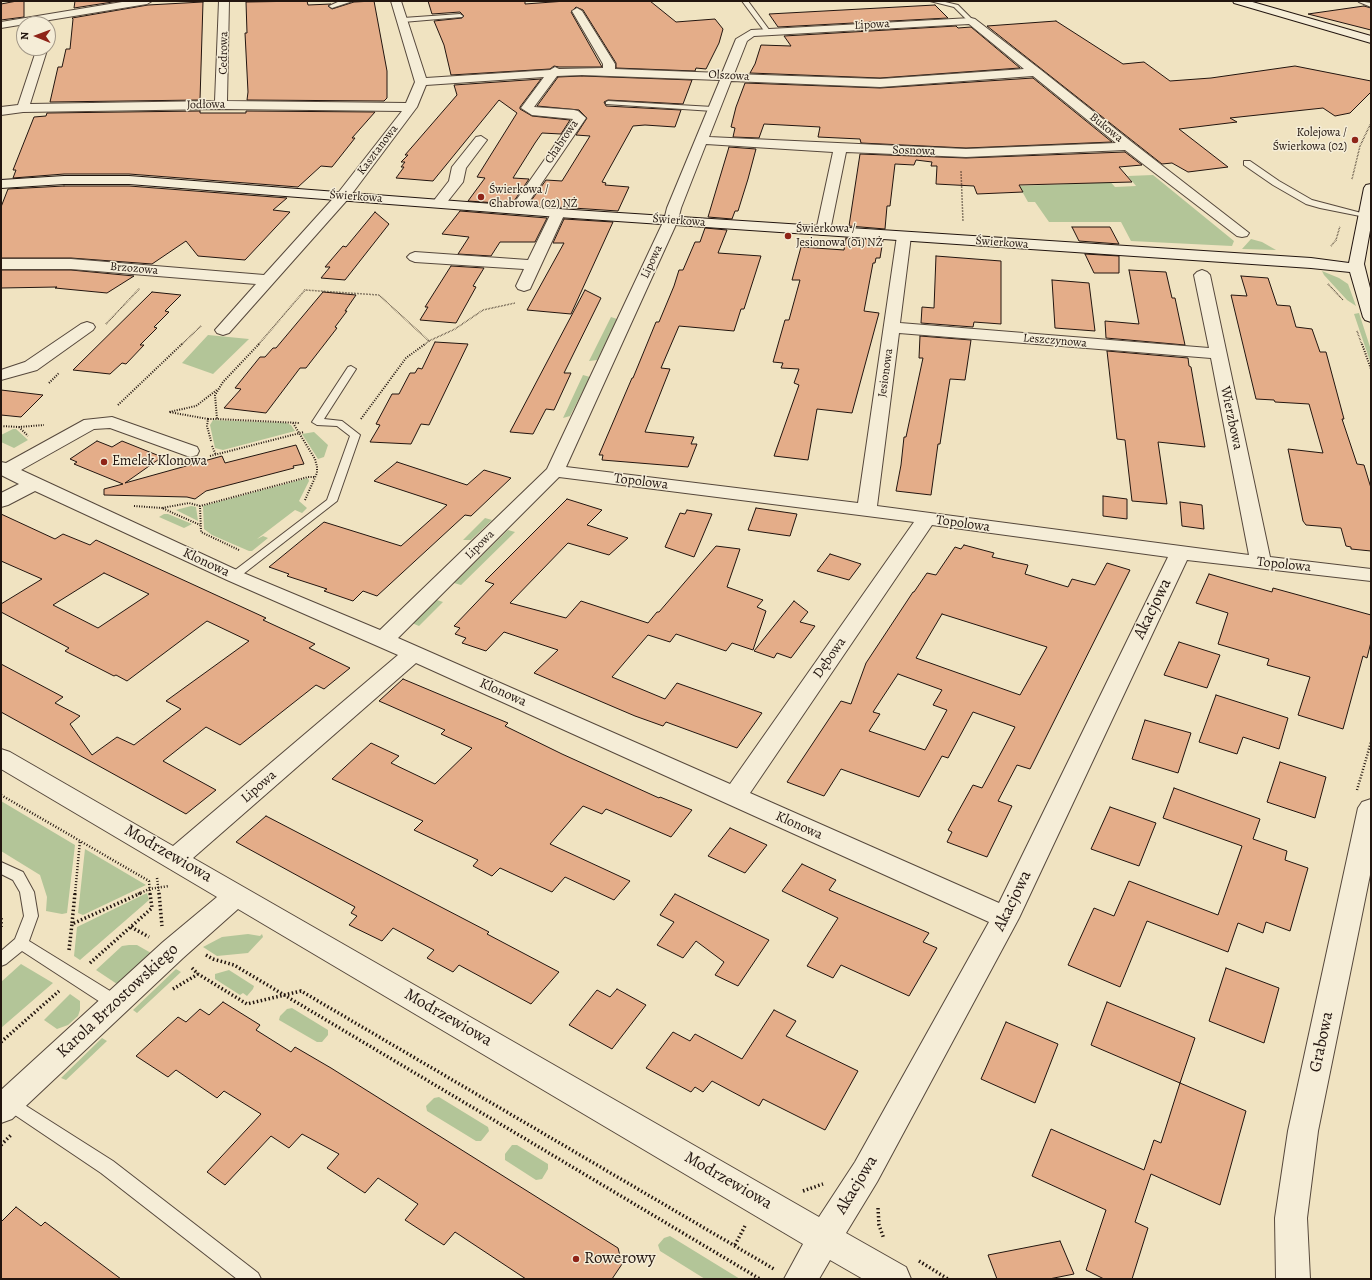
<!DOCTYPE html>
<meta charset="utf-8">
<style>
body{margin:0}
#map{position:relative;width:1372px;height:1280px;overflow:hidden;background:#f0e3c1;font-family:Alegreya,serif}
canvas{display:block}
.frame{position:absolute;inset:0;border:2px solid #22150f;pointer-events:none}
.north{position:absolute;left:16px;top:16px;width:40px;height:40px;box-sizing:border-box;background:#f5edd7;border:1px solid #a19787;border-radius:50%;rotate:271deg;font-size:11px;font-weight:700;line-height:16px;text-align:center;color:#22150f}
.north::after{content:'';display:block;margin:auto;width:14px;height:18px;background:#8f2418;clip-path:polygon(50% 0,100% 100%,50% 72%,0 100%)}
</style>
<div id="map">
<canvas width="1372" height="1280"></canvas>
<div class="frame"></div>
<div class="north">N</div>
</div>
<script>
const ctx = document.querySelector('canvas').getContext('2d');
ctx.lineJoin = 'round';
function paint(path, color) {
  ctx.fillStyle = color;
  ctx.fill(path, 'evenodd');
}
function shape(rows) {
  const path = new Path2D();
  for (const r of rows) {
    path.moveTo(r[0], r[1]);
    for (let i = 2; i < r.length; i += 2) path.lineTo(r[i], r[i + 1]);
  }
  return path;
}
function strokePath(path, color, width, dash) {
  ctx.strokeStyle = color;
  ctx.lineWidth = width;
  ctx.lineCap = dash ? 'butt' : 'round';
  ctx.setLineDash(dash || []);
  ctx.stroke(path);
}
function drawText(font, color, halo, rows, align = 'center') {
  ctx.font = font + ' Alegreya,serif';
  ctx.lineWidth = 3;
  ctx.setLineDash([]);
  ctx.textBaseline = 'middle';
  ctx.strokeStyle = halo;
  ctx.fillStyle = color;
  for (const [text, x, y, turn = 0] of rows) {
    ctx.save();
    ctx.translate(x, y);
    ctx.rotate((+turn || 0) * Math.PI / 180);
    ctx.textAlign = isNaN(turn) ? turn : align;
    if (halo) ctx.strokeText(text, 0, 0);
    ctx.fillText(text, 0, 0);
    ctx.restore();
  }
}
paint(shape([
 [1153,175,1234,241,1232,246,1131,241,1121,222,1049,222,1035,202,1028,202,1019,186,1068,184,1106,177,1115,187,1136,186,1128,176],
 [1251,239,1262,242,1276,250,1242,249],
 [1322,271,1339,278,1348,284,1356,306,1347,300,1324,275],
 [1359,313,1371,350,1371,364,1354,314],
 [611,317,617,319,610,334,597,360,589,361],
 [208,335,249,339,213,374,182,363],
 [583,375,590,377,570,416,563,418],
 [213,420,286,423,291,425,295,431,223,450,215,448,210,425],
 [13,429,16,429,28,440,14,448,1,442,1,435],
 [314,432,328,445,324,457,318,459,302,434],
 [308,478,309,481,299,501,307,508,302,513,295,510,257,539,263,536,268,538,252,551,249,551,212,535,204,529,203,506],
 [191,506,196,507,198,521,176,510],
 [164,514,168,514,192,524,184,528,159,517],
 [485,518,492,520,471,540,463,540],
 [508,530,515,532,461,585,454,583],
 [437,600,443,602,419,626,412,623],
 [1,801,75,845,67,913,62,914,46,911,47,897,40,875,1,851],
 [85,849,146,885,83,915,78,913],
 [147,893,149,900,80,960,74,956,77,927],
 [248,934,260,936,262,934,263,937,248,953,217,956,203,947,222,937],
 [129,945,137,945,151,953,117,984,96,970,122,946],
 [21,964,53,983,1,1028,1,982],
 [176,969,181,972,137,1013,133,1010],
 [229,970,254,986,253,989,247,996,243,993,240,995,215,979,215,974],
 [70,994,80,1001,80,1010,78,1016,68,1025,57,1029,44,1020],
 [292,1008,328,1030,328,1035,322,1042,317,1042,279,1020,280,1016,287,1009],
 [102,1038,107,1041,66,1080,61,1078],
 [439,1097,488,1127,489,1131,481,1141,476,1141,427,1111,426,1106,434,1098],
 [512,1145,517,1145,548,1164,548,1169,542,1179,536,1180,505,1160,505,1154],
 [670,1236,740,1279,705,1279,660,1251,658,1245,664,1238]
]), '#b3c598');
const building = shape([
 [17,1,24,1,24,17,1,20,1,4,17,1],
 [75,1,119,1,74,8,75,1],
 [307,1,308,5,331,4,328,6,332,9,354,2,374,1,387,71,387,98,384,101,247,100,248,92,245,33,247,33,246,2,307,1],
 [428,1,525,1,525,4,566,1,650,1,676,22,715,19,723,29,719,43,706,69,696,68,695,71,616,68,616,63,583,10,576,7,571,12,602,67,559,67,554,66,550,69,451,75,444,45,434,21,462,18,464,16,460,12,432,14,428,1],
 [203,2,200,100,50,102,58,67,62,67,66,49,70,49,73,19,72,18,148,5,203,2],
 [935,5,948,18,778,27,769,14,935,5],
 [1364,6,1371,8,1371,30,1308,14,1364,6],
 [1056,21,1123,64,1144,62,1170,81,1211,78,1295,66,1371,81,1371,92,1350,113,1335,116,1323,108,1230,118,1237,122,1179,129,1228,167,1188,172,1172,163,1162,164,987,26,1056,21],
 [956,26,958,28,971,27,1020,68,880,78,750,73,755,64,761,45,791,46,784,36,956,26],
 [582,76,692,80,683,104,608,100,604,102,606,106,681,110,675,127,645,125,633,126,602,182,606,183,605,185,629,187,618,211,528,205,546,180,562,181,590,136,576,135,587,118,579,110,537,106,558,77,582,76],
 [1033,78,1112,142,966,148,861,143,860,139,818,137,820,127,764,124,759,138,733,137,735,128,731,127,736,107,745,83,880,88,1033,78],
 [541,79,520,107,520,109,532,116,570,120,561,134,542,133,535,143,513,178,529,179,512,204,468,201,485,178,477,177,517,113,499,100,433,181,396,178,404,167,401,167,405,162,401,162,408,155,405,155,457,95,454,85,541,79],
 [200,111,200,113,246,113,246,111,375,112,352,138,355,138,332,167,321,166,298,187,129,174,64,174,13,178,16,170,13,170,34,117,46,116,47,113,200,111],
 [729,147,756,149,748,179,738,211,735,211,732,219,708,217,729,147],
 [1125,152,1142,165,1119,167,1132,182,1019,185,1023,192,977,194,974,186,936,184,937,166,931,166,932,162,916,160,914,165,895,164,890,206,887,206,885,229,849,226,860,154,966,158,1125,152],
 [64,186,129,186,287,198,273,210,290,212,245,260,198,256,186,241,152,264,71,258,1,258,1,207,8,189,64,186],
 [460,211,547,218,535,242,500,242,491,256,458,254,469,237,442,234,460,211],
 [375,212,389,224,345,280,321,278,330,267,325,267,343,246,346,247,375,212],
 [564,219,613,222,571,314,527,310,564,243,553,243,564,219],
 [1072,227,1110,227,1119,244,1079,241,1072,227],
 [705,228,727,230,718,253,761,256,744,309,741,309,734,331,679,326,661,368,670,369,645,432,694,437,691,444,697,444,688,467,602,460,603,455,599,455,632,378,633,378,656,322,659,322,674,286,679,270,683,270,695,242,700,242,705,228],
 [846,238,883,240,880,258,876,258,875,263,873,263,864,311,879,313,852,413,817,409,808,460,774,456,799,385,794,383,799,369,781,368,783,363,773,362,785,320,789,320,800,280,792,280,801,247,844,250,846,238],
 [1085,254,1119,256,1119,273,1094,273,1085,254],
 [936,256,1001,261,1001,324,974,322,973,327,921,323,922,307,934,308,936,256],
 [451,266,484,268,473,286,476,287,456,323,420,320,428,307,425,307,451,266],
 [1,270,71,270,134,276,107,293,55,288,57,287,1,288,1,270],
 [1129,270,1166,272,1172,298,1175,298,1185,345,1106,338,1105,321,1139,324,1129,270],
 [1241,276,1268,278,1277,305,1290,306,1296,327,1312,329,1320,352,1326,352,1344,419,1342,419,1357,464,1364,465,1371,488,1371,551,1351,549,1351,547,1346,546,1341,528,1306,525,1303,521,1288,449,1323,453,1309,404,1275,402,1274,400,1256,399,1231,295,1247,296,1241,276],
 [1052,280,1089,283,1095,331,1055,328,1052,280],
 [585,290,601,298,564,373,571,373,554,410,546,409,533,434,510,432,585,290],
 [152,292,181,295,165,311,169,312,154,327,157,328,140,345,144,345,126,364,122,363,110,374,73,370,152,292],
 [323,292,356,295,345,311,347,311,335,327,337,328,306,368,300,368,266,413,224,408,241,389,235,388,260,357,265,357,273,348,276,348,323,292],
 [920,336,971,340,965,380,950,379,940,444,938,444,931,495,896,491,901,465,904,437,906,437,923,358,919,358,920,336],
 [435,342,468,344,429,425,421,424,411,444,370,442,380,425,376,424,392,394,399,394,410,373,415,373,418,368,422,369,435,342],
 [1107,351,1188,358,1189,366,1191,367,1205,447,1158,442,1167,504,1132,501,1125,440,1117,439,1107,351],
 [1,390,43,395,21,417,1,415,1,390],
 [97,441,112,447,122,441,162,457,125,483,222,456,225,463,296,445,304,464,293,466,294,468,206,491,195,499,187,497,104,495,104,489,123,484,74,464,77,462,70,459,97,441],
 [397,462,467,485,484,470,511,478,471,516,465,515,377,596,363,591,353,601,324,591,327,589,287,576,289,574,269,567,324,522,401,546,447,505,374,481,397,462],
 [1103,496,1127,499,1127,519,1103,516,1103,496],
 [567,499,602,510,587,525,628,538,609,555,568,543,510,603,566,618,581,601,648,623,657,612,659,612,716,546,740,549,727,587,763,600,757,607,766,611,753,650,732,643,726,651,676,634,670,642,648,635,612,677,665,699,677,683,762,713,737,748,666,722,663,726,635,716,534,673,558,650,504,632,486,651,462,643,466,638,455,634,460,628,454,626,494,584,485,581,567,499],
 [1180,502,1202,505,1204,529,1182,526,1180,502],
 [756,508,797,514,790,536,748,530,756,508],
 [687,510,712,514,694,557,665,547,680,513,685,514,687,510],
 [1,514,55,539,63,534,90,545,96,540,266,618,263,620,315,644,309,648,350,668,324,689,316,685,240,745,206,727,163,761,216,790,186,814,1,712,1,664,63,697,55,703,80,716,70,724,92,755,117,737,134,745,181,709,166,701,249,641,207,621,127,681,116,675,114,676,65,651,69,648,1,612,1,604,42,579,1,561,1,514],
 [104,573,149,594,98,628,53,605,104,573],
 [964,545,994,553,992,557,1028,565,1025,574,1068,587,1072,579,1095,585,1107,563,1130,570,1030,769,1017,765,998,801,1012,806,987,857,947,842,952,832,948,830,973,785,982,788,1015,727,973,712,948,758,942,756,919,797,841,769,824,796,787,782,841,701,851,704,866,663,913,592,914,592,927,573,936,575,955,547,961,549,964,545],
 [942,614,1047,647,1020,695,916,658,942,614],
 [898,674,942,690,933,705,947,710,925,750,869,731,880,714,873,712,898,674],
 [830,554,861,564,849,580,817,571,830,554],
 [1209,574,1272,592,1273,588,1371,615,1371,642,1367,658,1363,656,1343,729,1298,715,1310,677,1267,665,1269,659,1218,644,1228,613,1196,603,1209,574],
 [794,601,808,612,800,622,815,626,791,658,777,653,774,658,754,651,794,601],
 [1179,642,1220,655,1207,688,1164,675,1179,642],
 [403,679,508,723,505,726,562,754,659,798,660,797,692,810,671,837,606,809,602,814,583,806,550,844,630,881,614,900,565,877,552,892,500,868,492,876,473,866,478,860,414,830,423,821,332,779,371,743,399,756,391,763,435,784,472,748,441,734,445,730,379,701,403,679],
 [1216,695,1288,718,1279,749,1243,737,1237,754,1199,742,1216,695],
 [1145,720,1191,733,1178,773,1132,759,1145,720],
 [1280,762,1326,777,1315,818,1267,802,1280,762],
 [1174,788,1260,819,1253,839,1287,851,1285,860,1308,868,1290,931,1266,922,1263,933,1238,923,1228,952,1147,921,1120,987,1068,965,1094,908,1114,916,1129,881,1218,915,1242,846,1163,818,1174,788],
 [1110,807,1156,823,1139,866,1091,849,1110,807],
 [266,816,489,932,487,934,559,972,531,1004,459,965,453,972,427,958,434,950,393,928,382,941,349,925,357,916,351,913,355,907,236,842,266,816],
 [730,828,767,845,745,873,708,856,730,828],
 [802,864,836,880,829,890,929,933,923,942,937,948,909,996,841,965,833,978,807,966,838,918,782,891,802,864],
 [675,894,769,940,738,986,715,975,724,962,696,941,683,958,657,945,674,922,660,915,675,894],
 [1226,968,1279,988,1264,1043,1209,1021,1226,968],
 [617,989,646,1005,612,1049,569,1025,597,990,610,997,617,989],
 [223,1002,260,1025,256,1030,291,1052,295,1047,331,1068,618,1248,622,1264,612,1279,526,1279,455,1232,444,1245,425,1233,405,1220,418,1204,378,1178,365,1193,327,1168,339,1154,302,1134,289,1148,271,1136,225,1185,207,1172,261,1114,224,1091,217,1098,176,1070,168,1077,136,1056,178,1017,186,1022,200,1009,209,1015,223,1002],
 [1107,1002,1195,1038,1180,1083,1091,1045,1107,1002],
 [774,1010,796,1021,786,1036,858,1071,825,1130,763,1099,759,1106,712,1081,703,1092,695,1087,691,1092,646,1068,673,1032,690,1041,695,1034,742,1059,774,1010],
 [1006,1022,1058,1044,1035,1103,981,1079,1006,1022],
 [1180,1083,1246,1111,1220,1205,1151,1174,1135,1222,1148,1228,1132,1279,1104,1279,1086,1270,1106,1210,1032,1176,1051,1129,1144,1170,1154,1140,1161,1143,1180,1083],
 [16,1207,41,1226,45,1222,121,1279,1,1279,1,1222,16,1207],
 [1060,1241,1074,1274,1049,1279,997,1279,988,1255,1060,1241]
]);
paint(building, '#e4ad89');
strokePath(building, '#22150f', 1);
const lane = shape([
 [340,1,353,1,332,8,329,6,340,1],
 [742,1,748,1,770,31,769,32,765,32,742,1],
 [930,1,941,1,958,5,974,21,969,22,954,7,930,1],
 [1358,1,1371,3,1371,7,1359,2,1358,1],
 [460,14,463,16,462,17,403,22,400,20,403,18,460,14],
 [608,101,713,107,716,109,713,111,606,104,606,102,608,101],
 [1244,161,1250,161,1279,181,1312,200,1369,215,1365,217,1320,208,1306,204,1273,185,1244,165,1244,161],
 [351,366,356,369,324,419,342,421,360,435,337,501,238,578,230,578,228,576,230,574,327,500,350,436,337,426,317,425,312,422,348,367,351,366],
 [1,862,23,872,34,892,38,916,29,941,123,999,125,1004,123,1009,117,1011,111,1009,22,951,6,964,1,966,1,951,15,939,24,916,20,892,13,880,1,874,1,862],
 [9,1095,113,1161,258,1273,261,1279,237,1279,101,1173,3,1107,1,1103,3,1097,9,1095]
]);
const street = shape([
 [128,1,152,1,147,4,1,28,1,22,128,1],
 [219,1,229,1,227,101,406,103,415,82,391,1,401,1,426,78,550,70,555,67,559,69,603,68,603,64,572,11,577,8,582,11,615,64,615,69,722,73,736,39,751,30,971,18,975,19,1041,70,1133,143,1249,233,1247,236,1242,237,1237,236,1125,150,966,157,846,152,830,231,828,234,823,235,818,234,816,231,833,152,706,144,681,208,678,220,566,467,858,503,897,236,899,233,904,232,909,233,911,236,900,323,1209,348,1194,275,1197,272,1202,270,1207,272,1210,275,1270,557,1371,569,1371,581,1187,560,1019,918,877,1182,846,1233,906,1267,911,1279,863,1279,830,1260,819,1279,784,1279,803,1244,238,909,183,958,12,1119,1,1123,1,1090,163,942,217,897,1,769,1,749,10,752,173,846,398,655,227,580,35,491,8,505,1,507,1,493,19,484,1,475,1,462,6,463,84,420,112,417,197,447,199,451,197,455,190,457,110,428,94,429,21,470,241,572,380,630,547,469,664,220,667,208,720,80,582,75,557,76,534,107,574,110,578,111,586,118,522,212,517,213,512,212,510,209,573,119,532,115,521,108,544,77,426,85,417,107,348,199,229,333,223,335,217,333,215,330,256,284,71,269,1,269,1,259,71,259,264,275,338,193,402,111,221,109,23,112,1,115,1,107,18,105,37,48,48,47,30,104,215,101,219,1],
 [969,24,1024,69,880,79,734,74,747,41,754,36,969,24],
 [1033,76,1116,143,966,149,709,137,731,81,880,87,1033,76],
 [899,333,1211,358,1249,555,877,506,899,333],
 [559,477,867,516,914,522,730,784,398,638,559,477],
 [932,525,1168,557,999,903,750,793,932,525],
 [416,663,989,922,855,1162,819,1217,193,858,416,663],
 [481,136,487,140,466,168,463,182,444,206,434,206,432,203,449,181,452,167,476,137,481,136],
 [558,209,563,210,565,213,530,289,524,291,518,289,516,286,524,269,415,262,410,260,407,257,410,254,415,252,528,260,551,213,553,210,558,209],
 [87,322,93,324,95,327,93,330,37,370,1,380,1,370,25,362,81,324,87,322],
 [1371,799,1371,870,1318,1131,1307,1218,1310,1279,1276,1279,1275,1218,1288,1131,1358,808,1362,802,1371,799]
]);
const secondary = shape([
 [1233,1,1249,1,1371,36,1371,43,1234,3,1233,1],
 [64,176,129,176,558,209,1311,258,1349,263,1364,188,1366,185,1371,184,1371,225,1364,264,1371,292,1371,322,1365,320,1363,317,1350,272,1311,268,558,217,129,184,64,184,1,188,1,180,64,176]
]);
strokePath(lane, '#56483c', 2);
strokePath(street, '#56483c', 2);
strokePath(secondary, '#22150f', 2);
strokePath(shape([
 [961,171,963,222],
 [1352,179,1360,146,1371,123],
 [1331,246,1336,240,1340,226],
 [1328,284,1343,300],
 [106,324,140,288],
 [1357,331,1362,345],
 [429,341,455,329,483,310,515,303],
 [181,345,201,326],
 [258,345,305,290,379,295,429,341,424,345]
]), '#22150f', 1.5, [0.5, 1]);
strokePath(shape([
 [259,344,223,382,215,395,217,419,299,423],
 [1362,344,1371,369],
 [49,383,59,373],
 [118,405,182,344],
 [208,419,169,412,196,406,218,389],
 [361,419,406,358,425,344],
 [293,423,315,459,317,467,317,473,305,500],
 [1,426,19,427,44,425],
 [19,427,28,436],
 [211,441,207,426,208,419,217,419],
 [212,446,216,455],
 [210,456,304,432],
 [134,506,162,508],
 [200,506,189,503,162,508,200,525],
 [239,550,201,532,200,506,308,477,315,477]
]), '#22150f', 2, [1, 1.5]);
strokePath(shape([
 [1357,790,1371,742],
 [1,795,149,881,150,894],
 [157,878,159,894],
 [75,894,80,841],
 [138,894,149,889,169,886]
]), '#22150f', 2.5, [1, 2]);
strokePath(shape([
 [159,893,162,926],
 [1,918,1,927],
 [72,923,75,893],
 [131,927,149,937],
 [69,950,72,924,141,893],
 [206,955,213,959,234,965,760,1279],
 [90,963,152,908,150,893],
 [192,968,198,974,247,1004,301,991,774,1269],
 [173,989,198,974],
 [1,1042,59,991],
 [1,1145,11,1135],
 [803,1191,823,1184],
 [878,1208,879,1225,884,1239],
 [735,1245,746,1224],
 [919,1261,948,1279]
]), '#22150f', 3.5, [1.5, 2.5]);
paint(lane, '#f5edd7');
paint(street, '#f5edd7');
paint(secondary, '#f5edd7');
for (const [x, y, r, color] of [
 [1355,140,4,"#8f2418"],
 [481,197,4,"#8f2418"],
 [788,236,4,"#8f2418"],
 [104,462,4,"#8f2418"],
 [576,1259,4,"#8f2418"]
]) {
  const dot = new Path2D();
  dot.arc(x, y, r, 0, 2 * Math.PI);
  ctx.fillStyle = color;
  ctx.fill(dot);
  strokePath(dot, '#f5edd7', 1.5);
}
drawText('12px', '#22150f', '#f5edd7', [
 ["Lipowa",872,25,-3],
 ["Cedrowa",224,53,-89],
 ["Olszowa",729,76,3],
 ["Jodłowa",206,105,-1],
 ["Bukowa",1106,128,39],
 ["Chabrowa",562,142,-56],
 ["Kasztanowa",378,150,-53],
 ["Sosnowa",914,151,2],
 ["Świerkowa",356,197,4],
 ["Świerkowa",679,221,4],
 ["Świerkowa",1002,243,4],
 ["Lipowa",652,262,-65],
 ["Brzozowa",134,269,5],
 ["Leszczynowa",1055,341,5],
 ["Jesionowa",886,373,-82],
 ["Lipowa",480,545,-45]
]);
drawText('12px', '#22150f', '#f5edd7', [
 ["Kolejowa /",1347,133,"right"],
 ["Świerkowa (02)",1347,147,"right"],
 ["Świerkowa /",489,190],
 ["Chabrowa (02) NŻ",489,204],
 ["Świerkowa /",796,229],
 ["Jesionowa (01) NŻ",796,243]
], 'left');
drawText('14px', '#22150f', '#f5edd7', [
 ["Wierzbowa",1231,418,78],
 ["Topolowa",641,482,7],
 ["Topolowa",963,524,8],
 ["Klonowa",206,563,25],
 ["Topolowa",1284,565,6],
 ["Dębowa",830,658,-55],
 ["Klonowa",503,693,24],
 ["Lipowa",259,787,-41],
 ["Klonowa",799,826,24]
]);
drawText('14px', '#22150f', '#f5edd7', [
 ["Emelek Klonowa",112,462]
], 'left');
drawText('17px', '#22150f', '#f5edd7', [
 ["Akacjowa",1153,609,-64],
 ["Modrzewiowa",168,854,30],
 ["Akacjowa",1013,901,-64],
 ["Karola Brzostowskiego",118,1001,-43],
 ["Modrzewiowa",448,1018,30],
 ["Grabowa",1322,1042,-78],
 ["Modrzewiowa",728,1181,30],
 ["Akacjowa",857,1185,-59]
]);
drawText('17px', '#22150f', '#f5edd7', [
 ["Rowerowy",584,1259]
], 'left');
</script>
